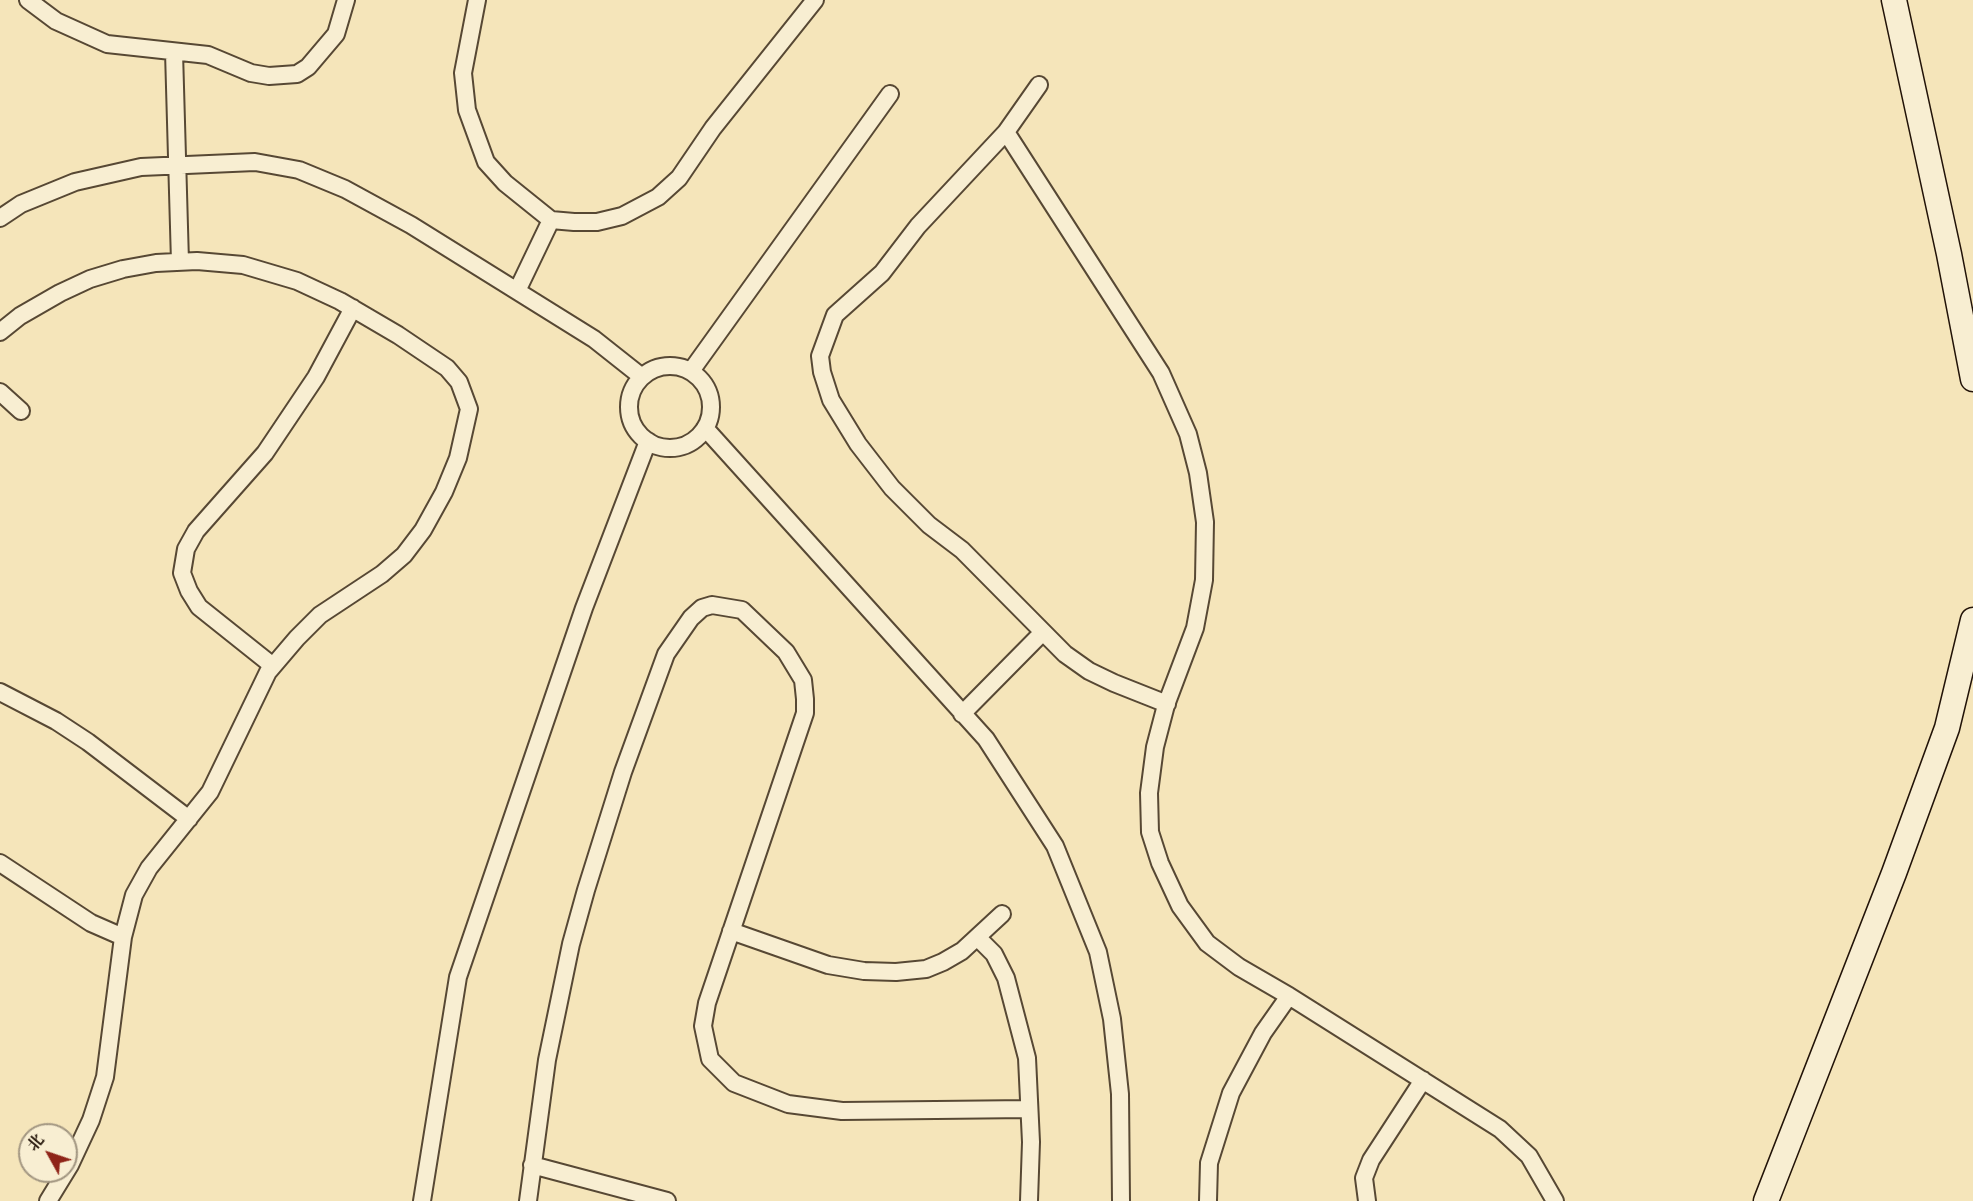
<!DOCTYPE html>
<meta charset="utf-8">
<style>
body{margin:0}
#map{position:relative;width:1973px;height:1201px;overflow:hidden;background:#f5e5ba;font-family:"IM FELL French Canon","Noto Serif SC",serif}
canvas{display:block}
.north{position:absolute;left:18px;top:1123px;width:60px;height:60px;box-sizing:border-box;background:#f8eed2;border:2px solid #a29681;border-radius:50%;rotate:310deg;font-size:16px;font-weight:700;line-height:24px;text-align:center;color:#221308}
.north::after{content:'';display:block;margin:auto;width:21px;height:27px;background:#8f2418;clip-path:polygon(50% 0,100% 100%,50% 72%,0 100%)}
</style>
<div id="map">
<canvas width="1973" height="1201"></canvas>
<div class="north">北</div>
</div>
<script>
const ctx = document.querySelector('canvas').getContext('2d');
ctx.lineJoin = 'round';
function shape(rows) {
  const path = new Path2D();
  for (const r of rows) {
    if (r.length === 3) {
      path.moveTo(r[0] + r[2], r[1]);
      path.arc(r[0], r[1], r[2], 0, 2 * Math.PI);
      continue;
    }
    path.moveTo(r[0], r[1]);
    for (let i = 2; i < r.length; i += 2) path.lineTo(r[i], r[i + 1]);
  }
  return path;
}
function strokePath(path, color, width, dash) {
  ctx.strokeStyle = color;
  ctx.lineWidth = width;
  ctx.lineCap = dash ? 'butt' : 'round';
  ctx.setLineDash(dash || []);
  ctx.stroke(path);
}
const street = shape([
 [28,0,56,21,107,44,208,55,251,73,269,76,297,74,308,67,336,34,346,0],
 [477,0,463,73,467,110,486,162,505,183,551,220,574,222,597,222,622,216,658,197,679,178,713,128,815,0],
 [174,52,180,262],
 [1039,85,1006,132,918,226,882,273,835,315,820,356,822,372,831,400,858,444,892,488,929,525,962,550,1065,654,1089,671,1114,683,1167,704],
 [1006,132,1161,373,1188,434,1198,473,1205,522,1204,580,1195,628,1166,705,1155,747,1149,793,1150,832,1160,863,1180,906,1207,943,1239,967,1289,996,1500,1129,1529,1156,1555,1201],
 [0,218,21,204,75,182,141,167,255,162,299,170,345,189,411,225,594,339,642,377],
 [517,291,551,220],
 [0,332,20,316,60,293,90,279,123,269,156,263,197,261,243,265,297,281,340,301,398,335,447,368,459,382,469,409,458,458,444,492,423,530,404,555,382,574,320,615,297,638,268,672,210,792,149,868,134,895,123,937,105,1077,91,1120,70,1165,48,1201],
 [670,407,41],
 [691,371,890,94],
 [0,392,21,411],
 [705,428,986,739,1055,846,1098,952,1112,1019,1120,1094,1121,1201],
 [273,666,199,607,189,591,182,573,186,549,196,531,265,453,316,377,353,308],
 [0,692,56,721,88,742,189,819],
 [962,714,1042,633],
 [0,863,91,923,123,937],
 [731,931,828,965,864,971,896,972,926,969,943,962,962,951,1002,914],
 [978,938,994,954,1006,978,1027,1058,1031,1142,1029,1201],
 [532,1165,667,1201],
 [422,1201,458,977,584,608,648,441],
 [528,1201,547,1060,571,944,586,890,623,772,666,654,691,618,702,608,712,605,742,610,786,652,803,680,805,699,805,713,707,1003,703,1026,710,1059,734,1083,788,1104,842,1111,1029,1109],
 [1208,1201,1209,1163,1231,1093,1263,1033,1289,996],
 [1367,1201,1364,1178,1371,1160,1423,1080]
]);
const secondary = shape([
 [1894,0,1949,254,1973,379],
 [1766,1201,1894,873,1947,728,1973,620]
]);
strokePath(street, '#574834', 20);
strokePath(secondary, '#221308', 27);
strokePath(street, '#f8eed2', 16);
strokePath(secondary, '#f8eed2', 24);
</script>
